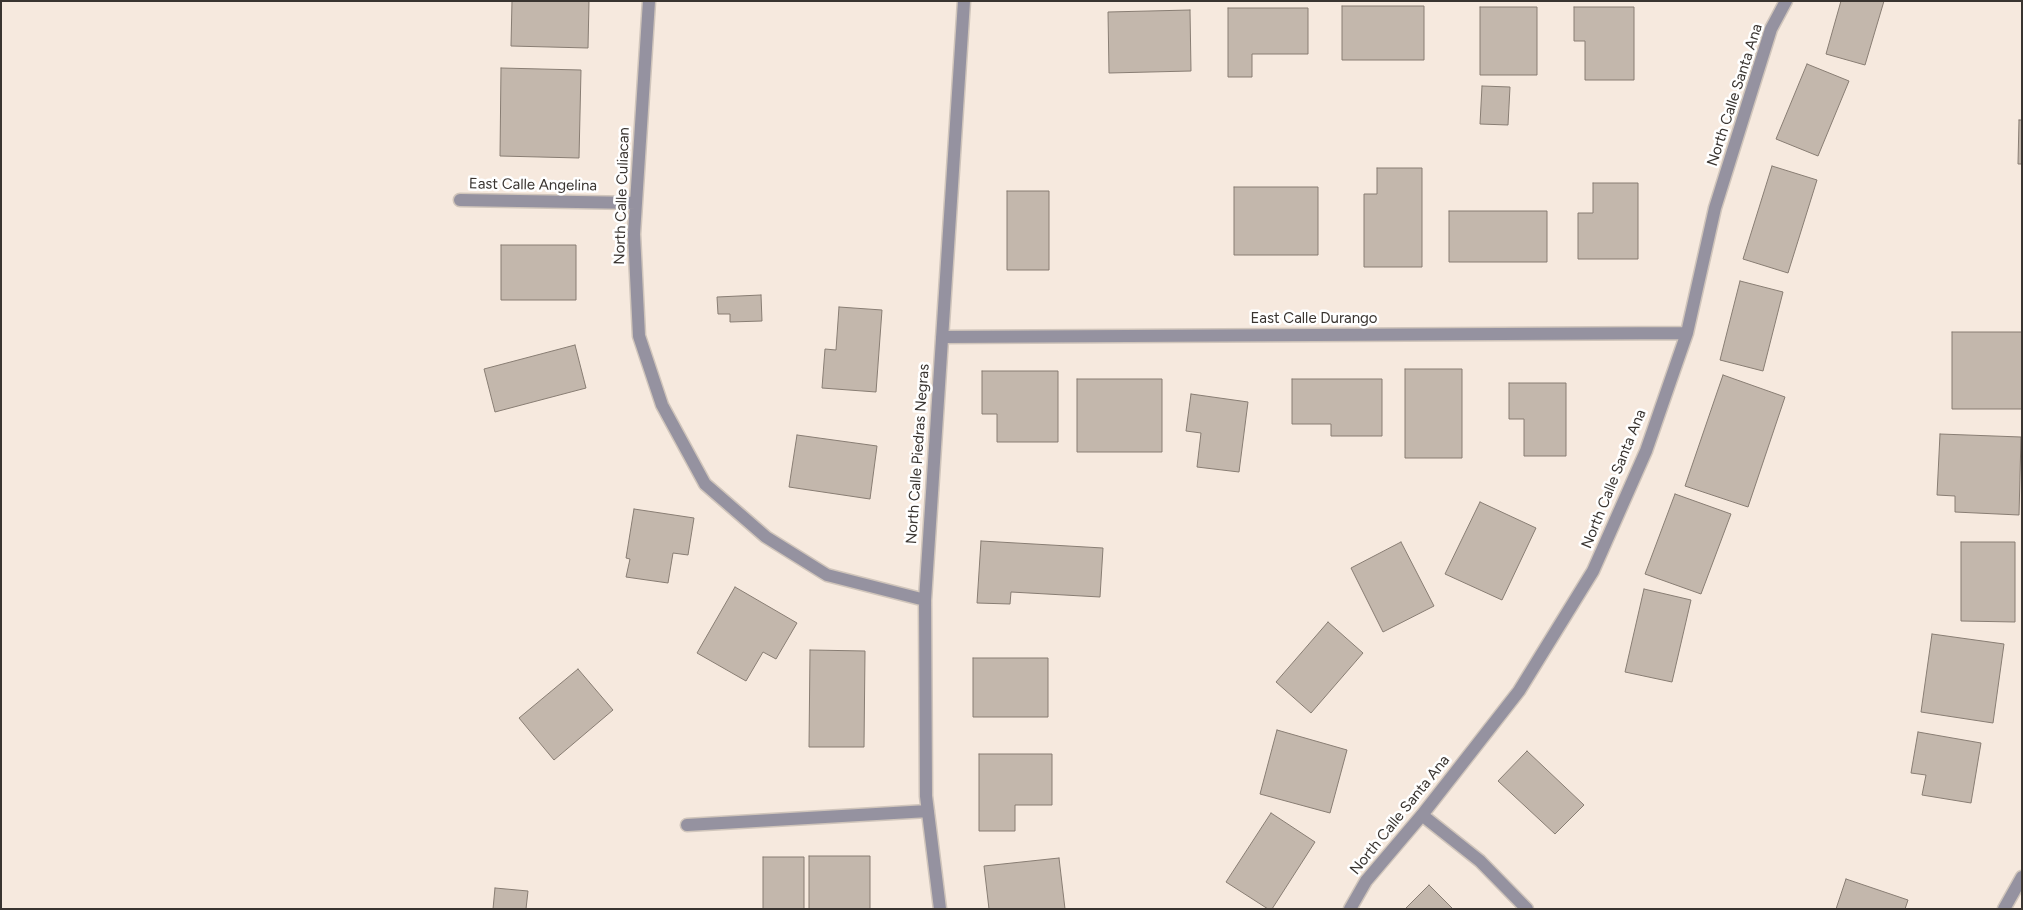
<!DOCTYPE html>
<style>
body{margin:0}
#map{position:relative;width:2023px;height:910px;overflow:hidden;background:#f6e9de;font-family:Figtree,sans-serif}
canvas{display:block}
.frame{position:absolute;inset:0;border:2px solid #393430;pointer-events:none}
</style>
<div id="map">
<canvas width="2023" height="910"></canvas>
<div class="frame"></div>
</div>
<script>
const ctx = document.querySelector('canvas').getContext('2d');
ctx.lineJoin = 'round';
function paint(path, color) {
  ctx.fillStyle = color;
  ctx.fill(path, 'evenodd');
}
function shape(rows) {
  const path = new Path2D();
  for (const r of rows) {
    path.moveTo(r[0], r[1]);
    for (let i = 2; i < r.length; i += 2) path.lineTo(r[i], r[i + 1]);
  }
  return path;
}
function strokePath(path, color, width, dash) {
  ctx.strokeStyle = color;
  ctx.lineWidth = width;
  ctx.lineCap = dash ? 'butt' : 'round';
  ctx.setLineDash(dash || []);
  ctx.stroke(path);
}
function drawText(font, color, halo, rows, align = 'center') {
  ctx.font = font + ' Figtree,sans-serif';
  ctx.lineWidth = 5;
  ctx.setLineDash([]);
  ctx.textBaseline = 'middle';
  ctx.strokeStyle = halo;
  ctx.fillStyle = color;
  for (const [text, x, y, turn = 0] of rows) {
    ctx.save();
    ctx.translate(x, y);
    ctx.rotate((+turn || 0) * Math.PI / 180);
    ctx.textAlign = isNaN(turn) ? turn : align;
    if (halo) ctx.strokeText(text, 0, 0);
    ctx.fillText(text, 0, 0);
    ctx.restore();
  }
}
const building = shape([
 [512,1,589,1,588,48,511,46,512,1],
 [1841,1,1884,1,1865,65,1826,54,1841,1],
 [1342,6,1424,6,1424,60,1342,60,1342,6],
 [1480,7,1537,7,1537,75,1480,75,1480,7],
 [1574,7,1634,7,1634,80,1585,80,1585,41,1574,41,1574,7],
 [1228,8,1308,8,1308,54,1252,54,1252,77,1228,77,1228,8],
 [1190,10,1191,71,1109,73,1108,12,1190,10],
 [1807,64,1849,81,1818,156,1776,139,1807,64],
 [501,68,581,70,579,158,500,156,501,68],
 [1482,86,1510,87,1508,125,1480,124,1482,86],
 [2019,120,2022,120,2022,164,2018,164,2019,120],
 [1772,166,1817,180,1788,273,1743,259,1772,166],
 [1377,168,1422,168,1422,267,1364,267,1364,194,1377,194,1377,168],
 [1593,183,1638,183,1638,259,1578,259,1578,213,1593,213,1593,183],
 [1234,187,1318,187,1318,255,1234,255,1234,187],
 [1007,191,1049,191,1049,270,1007,270,1007,191],
 [1449,211,1547,211,1547,262,1449,262,1449,211],
 [501,245,576,245,576,300,501,300,501,245],
 [1740,281,1783,292,1763,371,1720,360,1740,281],
 [761,295,762,321,730,322,730,314,718,314,717,297,761,295],
 [839,307,882,310,876,392,822,388,825,349,836,350,839,307],
 [1952,332,2022,332,2022,409,1952,409,1952,332],
 [575,345,586,388,495,412,484,369,575,345],
 [1405,369,1462,369,1462,458,1405,458,1405,369],
 [982,371,1058,371,1058,442,997,442,997,414,982,414,982,371],
 [1723,375,1785,397,1748,507,1685,486,1723,375],
 [1077,379,1162,379,1162,452,1077,452,1077,379],
 [1292,379,1382,379,1382,436,1331,436,1331,424,1292,424,1292,379],
 [1509,383,1566,383,1566,456,1524,456,1524,419,1509,419,1509,383],
 [1191,394,1248,402,1239,472,1197,467,1201,433,1186,431,1191,394],
 [1940,434,2021,437,2019,515,1955,512,1955,496,1937,495,1940,434],
 [797,435,877,446,870,499,789,487,797,435],
 [1675,494,1731,514,1701,594,1645,574,1675,494],
 [1480,502,1536,528,1502,600,1445,574,1480,502],
 [634,509,694,518,688,555,673,553,668,583,626,577,630,559,626,558,634,509],
 [981,541,1103,548,1100,597,1011,592,1010,604,977,603,981,541],
 [1401,542,1434,606,1383,632,1351,568,1401,542],
 [1961,542,2015,542,2015,622,1961,621,1961,542],
 [735,587,797,623,776,659,763,652,746,681,697,653,735,587],
 [1644,589,1691,600,1672,682,1625,672,1644,589],
 [1328,622,1363,653,1311,713,1276,682,1328,622],
 [1932,634,2004,644,1993,723,1921,712,1932,634],
 [810,650,865,651,864,747,809,747,810,650],
 [973,658,1048,658,1048,717,973,717,973,658],
 [578,669,613,710,554,760,519,718,578,669],
 [1277,730,1347,750,1330,813,1260,794,1277,730],
 [1918,732,1981,743,1971,803,1922,795,1926,775,1911,773,1918,732],
 [1527,751,1584,805,1555,834,1498,781,1527,751],
 [979,754,1052,754,1052,805,1015,805,1015,831,979,831,979,754],
 [1271,813,1315,842,1272,909,1268,909,1226,882,1271,813],
 [809,856,870,856,870,909,809,909,809,856],
 [763,857,804,857,804,909,763,909,763,857],
 [1059,858,1065,909,989,909,984,866,1059,858],
 [1846,879,1908,900,1905,909,1836,909,1846,879],
 [1429,885,1453,909,1405,909,1429,885],
 [495,888,528,891,526,909,493,909,495,888]
]);
paint(building, '#c3b7ac');
strokePath(building, '#887d73', 1);
const minor = shape([
 [649,1,634,234,639,336,662,405,705,484,766,537,827,575,925,600],
 [460,200,636,203],
 [942,337,1687,333],
 [1422,815,1480,861,1527,909],
 [687,825,928,811],
 [940,909,926,796,925,600,964,1],
 [1350,909,1366,881,1422,815,1519,691,1593,571,1646,451,1687,333,1715,208,1771,29,1786,1],
 [2004,909,2022,877]
]);
strokePath(minor, '#d0c5bb', 15);
strokePath(minor, '#9592a0', 12);
drawText('15px', '#393430', '#fff', [
 ["North Calle Santa Ana",1735,95,-72],
 ["East Calle Angelina",533,185,1],
 ["North Calle Culiacan",622,196,-88],
 ["East Calle Durango",1314,319],
 ["North Calle Piedras Negras",918,454,-86],
 ["North Calle Santa Ana",1614,479,-68],
 ["North Calle Santa Ana",1400,815,-51]
]);
</script>
